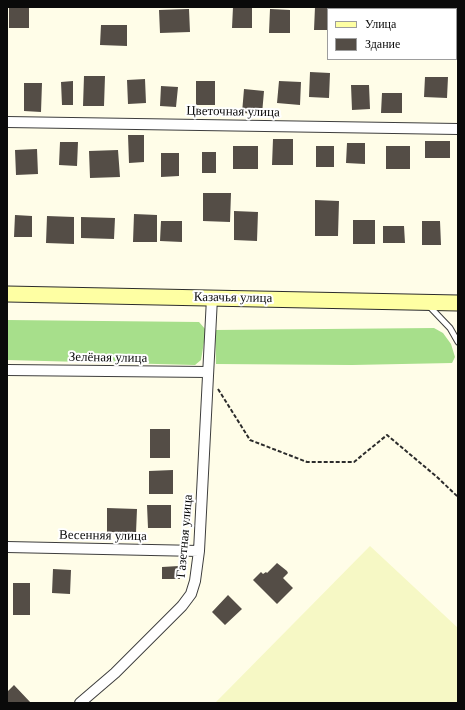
<!DOCTYPE html>
<meta charset="utf-8">
<style>
body{margin:0}
#map{position:relative;width:465px;height:710px;overflow:hidden;background:#fffde8;font-family:"Times New Roman",serif}
canvas{display:block}
.frame{position:absolute;inset:0;border:8px solid #0a0a0a;pointer-events:none}
.legend{position:absolute;left:327px;top:8px;width:130px;height:52px;box-sizing:border-box;background:#fff;border:1px solid #9d9d9d;margin:0;padding:5px 7px;list-style:none;font-size:12px;color:#0a0a0a}
.legend li{display:flex;align-items:center;gap:8px;height:20px}
.legend b{width:20px;border:1px solid #9d9d9d}
</style>
<div id="map">
<canvas width="465" height="710"></canvas>
<div class="frame"></div>
<ul class="legend">
<li><b style="height:5px;background:#feffa3"></b>Улица</li>
<li><b style="height:11px;background:#544d46"></b>Здание</li>
</ul>
</div>
<script>
const ctx = document.querySelector('canvas').getContext('2d');
ctx.lineJoin = 'round';
function paint(path, color) {
  ctx.fillStyle = color;
  ctx.fill(path, 'evenodd');
}
function shape(rows) {
  const path = new Path2D();
  for (const r of rows) {
    path.moveTo(r[0], r[1]);
    for (let i = 2; i < r.length; i += 2) path.lineTo(r[i], r[i + 1]);
  }
  return path;
}
function strokePath(path, color, width, dash) {
  ctx.strokeStyle = color;
  ctx.lineWidth = width;
  ctx.lineCap = dash ? 'butt' : 'round';
  ctx.setLineDash(dash || []);
  ctx.stroke(path);
}
function drawText(font, color, halo, rows, align = 'center') {
  ctx.font = font + ' "Times New Roman",serif';
  ctx.lineWidth = 4;
  ctx.setLineDash([]);
  ctx.textBaseline = 'middle';
  ctx.strokeStyle = halo;
  ctx.fillStyle = color;
  for (const [text, x, y, turn = 0] of rows) {
    ctx.save();
    ctx.translate(x, y);
    ctx.rotate((+turn || 0) * Math.PI / 180);
    ctx.textAlign = isNaN(turn) ? turn : align;
    if (halo) ctx.strokeText(text, 0, 0);
    ctx.fillText(text, 0, 0);
    ctx.restore();
  }
}
paint(shape([
 [370,546,458,628,458,703,215,703]
]), '#f6f8c5');
paint(shape([
 [7,320,199,322,206,330,201,360,195,365,7,360],
 [434,328,443,333,451,344,455,357,452,363,352,365,216,364,215,330]
]), '#a7df8b');
paint(shape([
 [9,7,29,7,29,28,9,28],
 [233,7,252,7,252,28,232,28],
 [315,7,334,7,334,9,328,9,328,30,314,30],
 [189,9,190,32,160,33,159,10],
 [270,9,290,10,290,33,269,33],
 [101,25,127,25,127,46,100,45],
 [310,72,330,73,329,98,309,97],
 [84,76,105,76,104,106,83,106],
 [425,77,448,77,447,98,424,97],
 [145,79,146,103,128,104,127,80],
 [73,81,73,105,62,105,61,82],
 [196,81,215,81,215,105,196,105],
 [279,81,301,82,300,105,277,103],
 [24,83,42,83,41,112,24,111],
 [351,85,369,85,370,109,352,110],
 [161,86,178,87,176,107,160,106],
 [244,89,264,91,262,114,242,113],
 [382,93,402,93,402,113,381,113],
 [128,135,144,135,144,162,129,163],
 [273,139,293,139,293,165,272,165],
 [425,141,450,141,450,158,425,158],
 [60,142,78,142,77,166,59,165],
 [347,143,365,143,365,164,346,163],
 [233,146,258,146,258,169,233,169],
 [316,146,334,146,334,167,316,167],
 [386,146,410,146,410,169,386,169],
 [37,149,38,174,16,175,15,150],
 [118,150,120,177,90,178,89,151],
 [202,152,216,152,216,173,202,173],
 [161,153,179,153,179,176,161,177],
 [203,193,231,193,230,222,203,221],
 [315,200,339,201,338,236,315,236],
 [234,211,258,212,257,241,234,240],
 [134,214,157,215,157,242,133,242],
 [15,215,32,216,32,237,14,237],
 [47,216,74,217,74,244,46,243],
 [81,217,115,218,114,239,81,238],
 [353,220,375,220,375,244,353,244],
 [161,221,182,221,182,242,160,241],
 [422,221,440,221,441,245,422,245],
 [383,226,404,226,405,243,383,243],
 [150,429,170,429,170,458,150,458],
 [173,470,173,494,149,494,149,471],
 [147,505,171,505,171,528,148,528],
 [107,508,137,509,136,533,107,532],
 [277,563,287,571,288,573,283,578,293,588,277,604,253,580,261,572,263,574,266,572,267,573],
 [179,566,180,579,162,579,162,567],
 [53,569,71,570,70,594,52,593],
 [13,583,30,583,30,615,13,615],
 [228,595,242,609,225,625,212,612],
 [14,685,31,703,7,703,7,692]
]), '#544d46');
const lane = shape([
 [429,306,450,328,458,342]
]);
const street = shape([
 [7,122,458,129],
 [7,370,208,372],
 [7,547,199,551],
 [80,703,115,673,182,606,191,594,195,581,199,551,212,298]
]);
const secondary = shape([
 [7,294,458,303]
]);
strokePath(lane, '#3d3d3d', 7);
strokePath(street, '#3d3d3d', 12);
strokePath(secondary, '#2c2c2c', 17);
strokePath(shape([
 [218,389,250,440,307,462,354,462,387,435,437,477,458,497]
]), '#2c2c2c', 2, [4, 2]);
strokePath(lane, '#fff', 5);
strokePath(street, '#fff', 10);
strokePath(secondary, '#feffa3', 15);
drawText('13px', '#0a0a0a', '#fff', [
 ["Цветочная улица",233,112,1],
 ["Казачья улица",233,298,1],
 ["Зелёная улица",108,358,1],
 ["Весенняя улица",103,536,1],
 ["Газетная улица",185,536,-85]
]);
</script>
